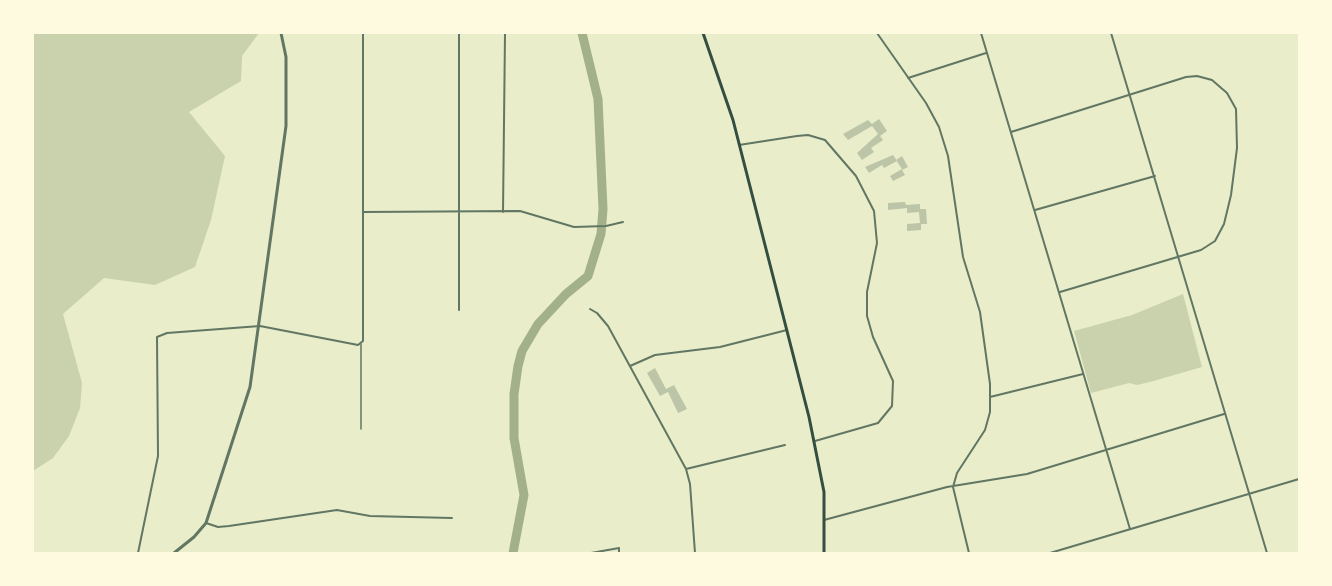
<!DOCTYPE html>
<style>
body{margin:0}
#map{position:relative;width:1332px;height:586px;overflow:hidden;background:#e9edc9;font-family:Signika,sans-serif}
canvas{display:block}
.frame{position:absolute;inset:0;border:34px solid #fefae0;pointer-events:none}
</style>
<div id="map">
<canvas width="1332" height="586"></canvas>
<div class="frame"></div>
</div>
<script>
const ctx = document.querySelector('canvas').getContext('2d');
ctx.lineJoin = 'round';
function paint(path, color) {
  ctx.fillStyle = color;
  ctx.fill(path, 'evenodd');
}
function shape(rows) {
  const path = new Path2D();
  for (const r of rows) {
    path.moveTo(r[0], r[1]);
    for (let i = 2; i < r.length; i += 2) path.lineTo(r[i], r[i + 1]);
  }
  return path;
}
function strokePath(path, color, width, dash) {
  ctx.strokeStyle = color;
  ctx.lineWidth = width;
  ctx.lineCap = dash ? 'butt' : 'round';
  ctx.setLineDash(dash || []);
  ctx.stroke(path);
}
paint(shape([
 [33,33,259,33,242,56,241,81,189,112,225,156,211,220,195,267,155,285,104,278,63,314,82,383,80,408,69,436,53,458,33,471],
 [1183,294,1202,367,1150,382,1137,385,1129,383,1091,393,1074,331,1132,315]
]), '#cad2ad');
strokePath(shape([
 [513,553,524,495,514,438,514,394,518,366,522,351,538,324,566,294,588,276,601,234,603,209,598,99,582,33]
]), '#a3b18a', 9);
paint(shape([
 [879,119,887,131,880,136,883,140,871,148,874,152,862,160,857,153,878,134,872,126,848,140,843,134,868,120,872,124],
 [893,155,897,161,884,168,882,165,869,173,865,167],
 [902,156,908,167,902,170,905,175,893,181,890,176,902,169,896,160],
 [905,202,906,205,920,204,920,209,926,209,927,224,921,224,921,230,907,231,907,224,920,223,919,212,907,213,907,208,888,210,888,203],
 [655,368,666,389,674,385,687,409,678,413,668,392,660,396,647,373]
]), '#bcc5a7');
strokePath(shape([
 [361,429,361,344]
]), '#617663', 1.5);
strokePath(shape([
 [459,33,459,310],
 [877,33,926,103,939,127,948,156,963,257,980,312,990,384,990,412,985,430,957,473,953,487,969,553],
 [981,33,1130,529],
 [1111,33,1267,553],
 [908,78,986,53],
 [1011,132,1186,77,1197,76,1212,80,1227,93,1236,109,1237,148,1231,195,1224,224,1215,241,1201,250,1060,292],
 [739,145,797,136,808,135,825,140,856,176,874,211,877,243,867,292,867,316,873,337,893,381,892,406,878,423,815,441],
 [1035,210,1155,176],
 [363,212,520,211,574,227,606,226,623,222],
 [503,212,505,33],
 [590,309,597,313,608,326,686,469,690,484,695,553],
 [630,366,655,355,720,347,787,330],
 [990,397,1083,374],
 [686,469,785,445],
 [824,520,947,487,1027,474,1224,414],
 [206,523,218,527,229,526,337,510,370,516,452,518],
 [138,553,158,456,157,337,167,333,260,326,358,345,363,341,363,33],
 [591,553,619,548,619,553],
 [1050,553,1299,479]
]), '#617663', 2);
strokePath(shape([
 [174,553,194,537,206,523,250,387,286,126,286,57,281,33]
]), '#617663', 3);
strokePath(shape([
 [703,33,733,120,809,417,824,492,824,553]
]), '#344e41', 3);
</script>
